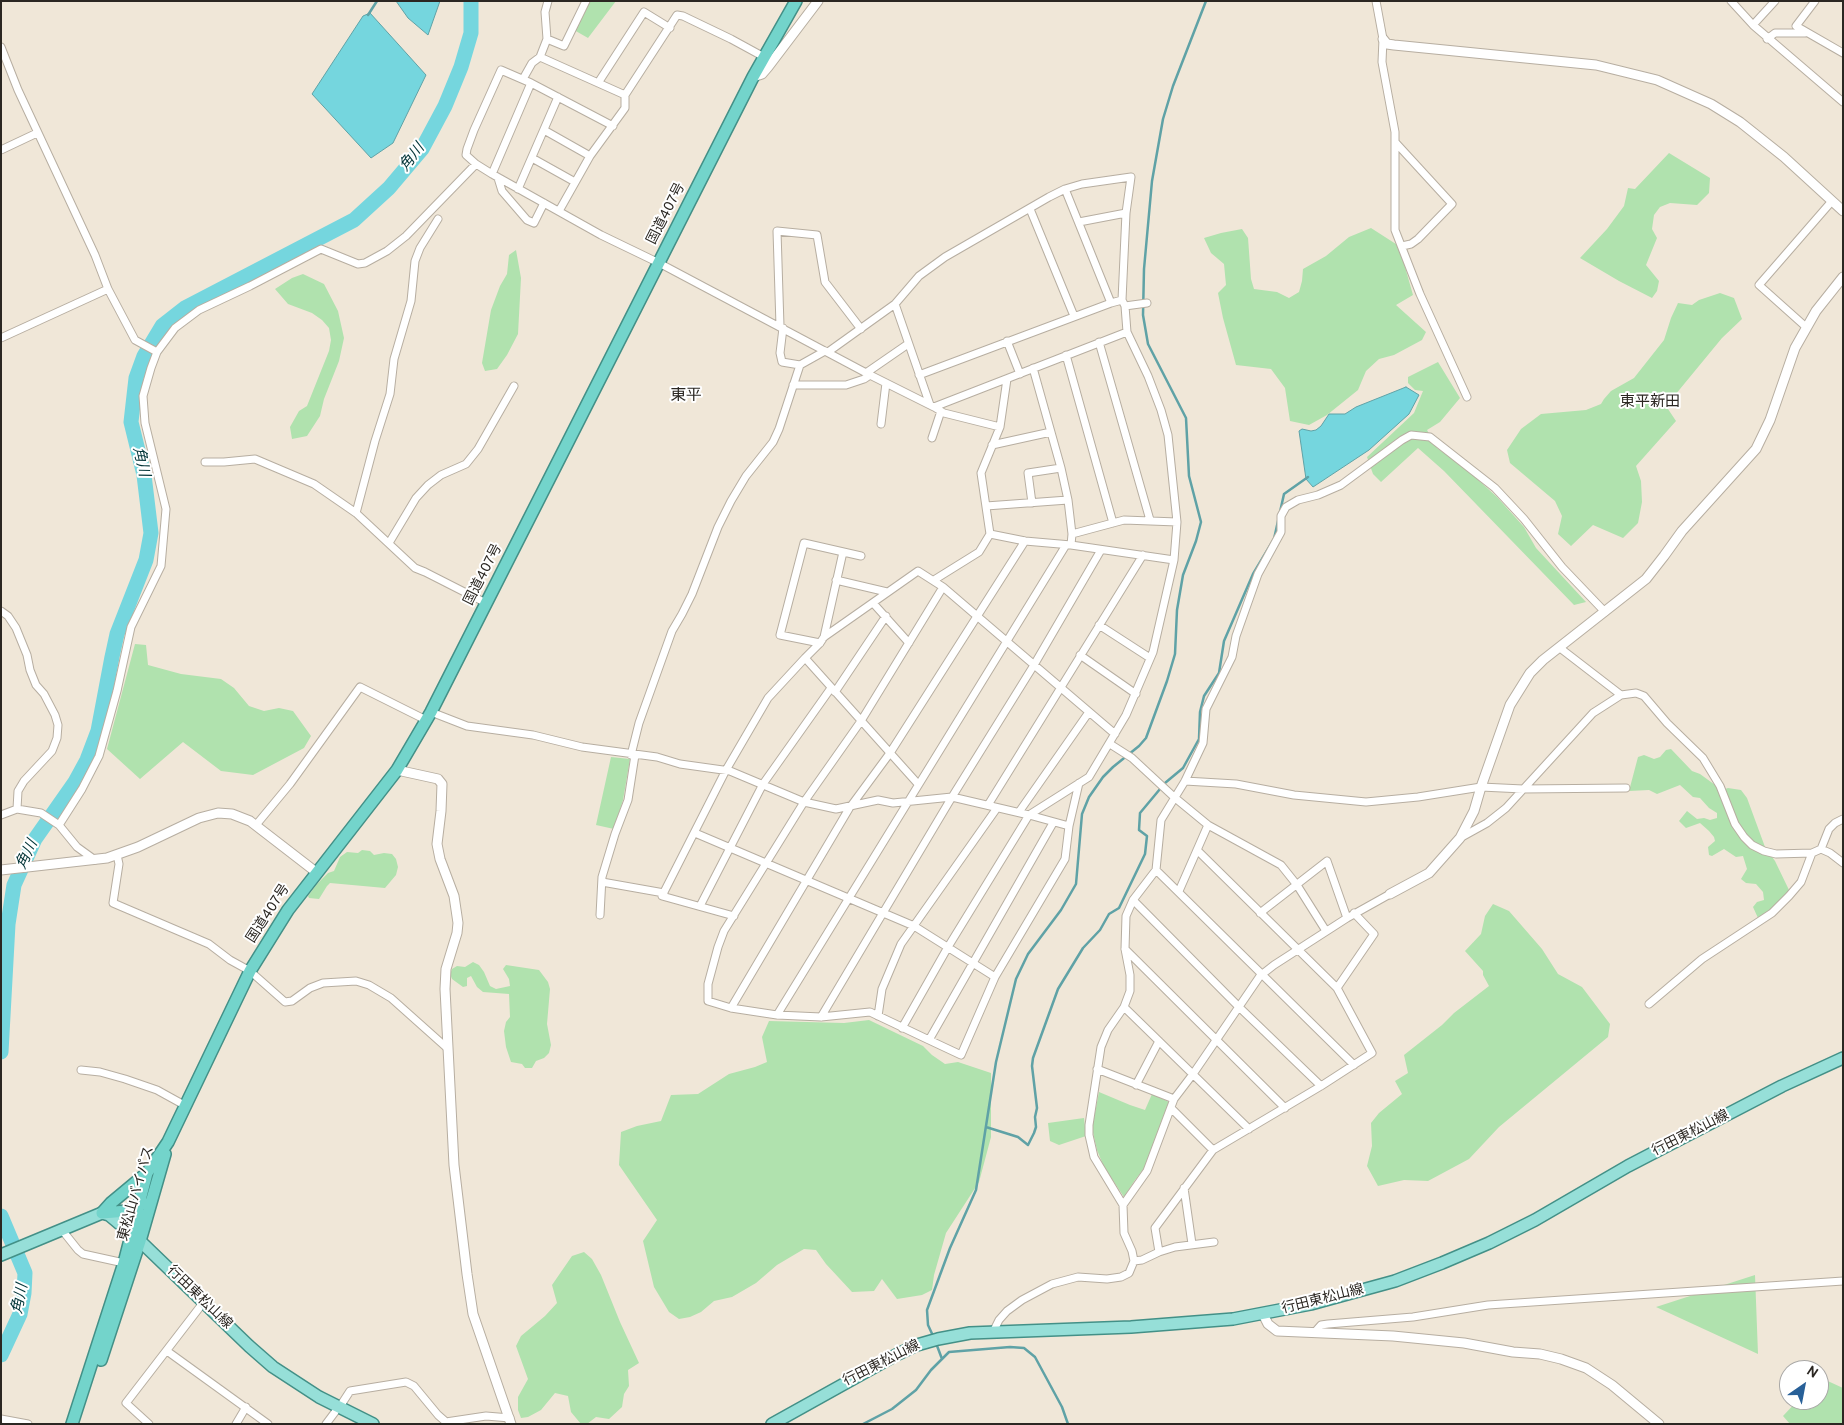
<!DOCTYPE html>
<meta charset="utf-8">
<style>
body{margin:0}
#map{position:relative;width:1844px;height:1425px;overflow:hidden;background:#f0e7d8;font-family:Overpass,sans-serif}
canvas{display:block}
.frame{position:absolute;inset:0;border:2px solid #2b2722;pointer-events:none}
.north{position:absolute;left:1779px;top:1360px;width:50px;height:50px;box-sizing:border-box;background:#fff;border:1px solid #aaa9a7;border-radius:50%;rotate:33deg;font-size:14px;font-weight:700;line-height:20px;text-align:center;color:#2b2722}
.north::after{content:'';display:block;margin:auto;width:18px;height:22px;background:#286098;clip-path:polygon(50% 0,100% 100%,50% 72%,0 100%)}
</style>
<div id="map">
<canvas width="1844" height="1425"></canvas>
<div class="frame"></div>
<div class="north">N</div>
</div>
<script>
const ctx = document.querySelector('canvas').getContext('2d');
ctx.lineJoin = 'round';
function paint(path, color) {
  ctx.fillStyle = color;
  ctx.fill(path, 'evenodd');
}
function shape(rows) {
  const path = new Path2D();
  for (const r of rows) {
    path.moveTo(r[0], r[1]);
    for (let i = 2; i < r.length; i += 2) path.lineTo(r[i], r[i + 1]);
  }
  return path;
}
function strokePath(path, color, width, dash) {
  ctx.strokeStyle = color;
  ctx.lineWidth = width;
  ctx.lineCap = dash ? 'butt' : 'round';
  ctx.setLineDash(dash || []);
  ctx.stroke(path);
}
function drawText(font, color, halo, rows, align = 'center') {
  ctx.font = font + ' Overpass,"Noto Sans JP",sans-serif';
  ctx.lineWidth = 4;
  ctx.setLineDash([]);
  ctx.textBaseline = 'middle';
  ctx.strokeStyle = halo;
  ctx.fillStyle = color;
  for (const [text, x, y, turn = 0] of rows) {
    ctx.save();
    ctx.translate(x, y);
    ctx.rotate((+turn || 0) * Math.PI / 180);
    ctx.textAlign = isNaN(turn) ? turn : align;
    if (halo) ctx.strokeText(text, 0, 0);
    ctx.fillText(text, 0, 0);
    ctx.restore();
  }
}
paint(shape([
 [588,1,616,1,588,38,574,30],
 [1669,153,1710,178,1709,193,1697,205,1670,203,1660,207,1654,215,1652,229,1657,238,1646,265,1659,281,1657,291,1652,298,1619,281,1580,258,1607,229,1624,206,1628,188,1635,189],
 [1371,228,1399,246,1413,295,1396,305,1426,332,1422,340,1394,355,1379,359,1366,371,1358,390,1327,415,1309,425,1290,421,1285,388,1271,369,1236,365,1223,318,1218,293,1226,285,1224,264,1211,253,1204,238,1221,233,1242,229,1248,238,1251,279,1254,289,1277,292,1289,298,1299,292,1302,281,1303,269,1326,256,1349,237],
 [516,250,521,278,518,334,507,355,497,369,485,371,482,363,491,310,500,286,507,274,509,255],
 [303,274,324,284,338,311,344,338,339,361,324,399,320,416,307,436,292,439,290,427,299,411,307,406,329,351,331,340,329,328,322,320,312,313,288,304,275,289,292,278],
 [1720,293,1734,298,1742,319,1722,338,1666,406,1676,421,1636,466,1641,481,1642,502,1638,523,1623,538,1593,525,1571,546,1558,534,1562,516,1555,501,1510,463,1507,450,1521,429,1541,414,1586,410,1601,404,1604,399,1611,391,1634,378,1664,340,1671,318,1678,303,1692,305,1699,300],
 [1438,362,1460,398,1440,422,1427,430,1437,448,1464,467,1497,497,1524,527,1536,548,1586,602,1574,605,1444,471,1418,448,1381,482,1373,474,1367,457,1414,413,1423,391,1415,390,1408,383,1408,377],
 [135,644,146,645,148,665,181,674,221,679,234,688,249,706,264,711,279,708,293,711,311,736,304,748,253,775,221,771,183,742,140,779,107,749],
 [1671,749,1692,771,1700,774,1722,790,1728,788,1741,790,1747,798,1765,847,1775,861,1789,890,1787,896,1763,916,1758,918,1753,907,1757,902,1764,900,1763,892,1756,884,1746,883,1741,879,1747,869,1743,856,1736,857,1724,849,1712,856,1709,855,1708,847,1715,841,1714,837,1709,831,1700,823,1686,828,1679,821,1687,811,1697,819,1704,818,1710,820,1717,818,1717,813,1709,808,1700,798,1693,797,1680,785,1657,794,1649,790,1629,791,1638,757,1644,755,1654,759,1660,757,1666,750],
 [611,757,630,759,623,800,614,829,596,825],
 [362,850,370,851,374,855,384,853,392,854,396,859,398,867,396,875,385,888,330,883,327,886,319,899,309,898,308,896,317,884,328,873,334,871,340,857,347,852,358,853],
 [1493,904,1509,911,1542,949,1558,974,1582,987,1610,1024,1608,1037,1499,1127,1469,1159,1428,1181,1404,1180,1378,1186,1367,1166,1372,1146,1371,1123,1379,1113,1402,1094,1395,1081,1408,1073,1404,1055,1442,1025,1454,1013,1489,986,1483,975,1483,971,1465,951,1481,934,1485,916],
 [473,962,479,965,484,972,490,986,496,989,510,986,509,979,503,969,506,965,539,970,548,982,550,989,547,1024,551,1045,549,1053,544,1058,536,1061,532,1068,525,1068,522,1064,511,1062,506,1047,504,1031,506,1022,510,1017,509,994,483,992,477,987,471,976,467,978,467,986,463,987,452,979,450,974,452,969,457,966,465,967],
 [869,1020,923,1046,932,1055,945,1064,958,1062,991,1073,991,1137,979,1182,946,1233,934,1275,932,1290,922,1295,897,1299,882,1279,874,1291,852,1292,826,1264,816,1250,804,1249,777,1265,756,1283,732,1297,714,1301,701,1312,690,1317,679,1319,669,1312,654,1287,643,1241,657,1220,619,1165,621,1132,637,1126,661,1121,671,1095,698,1094,729,1074,755,1067,767,1062,762,1037,769,1021,844,1023],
 [1099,1092,1130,1105,1145,1110,1152,1094,1169,1102,1145,1167,1135,1180,1124,1197,1104,1167,1097,1150,1092,1128],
 [1084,1118,1086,1136,1059,1145,1050,1141,1048,1123],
 [584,1252,592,1259,601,1275,620,1322,639,1363,628,1370,629,1386,624,1394,622,1407,609,1419,596,1417,587,1424,581,1424,571,1412,568,1396,555,1393,541,1410,528,1417,521,1418,518,1410,518,1397,528,1379,516,1346,521,1336,545,1316,557,1303,552,1285,572,1256],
 [1755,1275,1758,1354,1656,1307],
 [1819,1377,1843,1388,1843,1424,1790,1424,1783,1416,1798,1400,1819,1400]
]), '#b0e2ae');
const water = shape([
 [396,1,440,1,428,35,408,18,396,1],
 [370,13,426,75,393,143,371,158,312,94,363,16,370,13],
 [1406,387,1419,395,1409,414,1369,450,1313,487,1306,479,1299,431,1302,429,1311,431,1316,430,1321,426,1329,414,1345,414,1356,407,1406,387]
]);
paint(water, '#75d6de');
strokePath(water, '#5fa2a6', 1);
strokePath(shape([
 [368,15,377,1],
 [986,1127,1018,1137,1028,1145,1034,1133,1036,1127,1035,1117,1037,1108,1032,1066,1033,1058,1058,989,1083,948,1100,930,1109,914,1119,908,1145,854,1147,836,1139,830,1140,813,1165,783,1183,768,1199,739,1200,712,1204,696,1219,673,1224,641,1253,574,1274,539,1284,494,1308,477],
 [934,1338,928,1325,927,1310,950,1248,976,1190,996,1062,1016,979,1028,954,1061,910,1076,884,1082,814,1089,797,1103,777,1113,767,1139,746,1146,738,1167,681,1175,654,1177,610,1183,575,1196,541,1201,522,1189,476,1186,418,1148,344,1143,315,1144,269,1152,181,1163,119,1173,86,1206,1],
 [936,1343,942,1359],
 [863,1424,892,1409,916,1390,931,1370,949,1352,1010,1347,1024,1348,1035,1357,1062,1407,1068,1424]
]), '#5fa2a6', 2.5);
strokePath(shape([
 [1,1052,8,924,14,885,35,839,75,782,87,760,98,731,112,657,117,634,146,560,151,533,144,475,131,422,136,378,144,356,162,326,185,308,354,220,389,188,422,149,445,106,461,67,471,33,471,1],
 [1,1216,25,1273,24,1293,20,1314,1,1355]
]), '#75d6de', 15);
const minor = shape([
 [1376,1,1383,39,1382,62,1395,132,1395,230,1420,294,1467,397],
 [1731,1,1753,25,1843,102],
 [1815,1,1796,26,1843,53],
 [1753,25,1775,1],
 [547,39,564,46,586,1],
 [1767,39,1775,33,1805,33],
 [1,47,18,90,95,255,108,289,135,340,157,352],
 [540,57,625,95],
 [523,79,532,63,540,57,547,39,545,12,548,1],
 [598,83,644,12,670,28],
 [613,126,531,83,501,70,474,130,467,149,466,155,476,164,492,174,601,235,659,263,870,375,934,407,1127,332],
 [544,130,590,156],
 [1396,143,1452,204,1418,239,1411,244,1402,246],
 [1,150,37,133],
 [532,158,575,182],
 [492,174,531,83],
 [498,178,502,191,527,220,534,223,544,203],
 [518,189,558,97],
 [1065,189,1111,303,1122,300],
 [1030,209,1074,316],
 [559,211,590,156,625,108,625,95,677,15,683,16,731,39,764,57],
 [1079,222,1126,213],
 [895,304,930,405],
 [1125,306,1147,303],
 [780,326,777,231,817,235,825,282,861,329],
 [1806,327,1759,285,1832,201],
 [783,328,780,353,782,362,800,365],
 [1,338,108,289],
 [1007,341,1020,374],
 [1099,342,1150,520],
 [1066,355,1113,523],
 [1033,368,1061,468,1068,500,1072,534,1071,545],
 [866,373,908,344],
 [919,375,1111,303],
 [793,385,846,385,864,379,870,375],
 [934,407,944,413,1000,427],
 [881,424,886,383],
 [932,438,941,411],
 [992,445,1051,432],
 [205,462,224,462,255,459,314,484,356,513,415,568,425,572,486,603],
 [1032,503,1028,473,1061,468],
 [986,506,1068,500],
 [356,513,375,441,390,394,394,359,411,301,415,261,420,248,438,219],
 [990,534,1025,541,1071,545,1174,560],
 [1072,534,1124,520,1177,522],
 [389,543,416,498,428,485,441,475,466,464,478,449,514,386],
 [836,580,887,592],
 [934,580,979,552,990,534,981,473,1000,427,1007,379],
 [943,587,861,721,804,802,724,931,718,947,708,984,708,1001,731,1008,777,1015,821,1017,870,1012,929,1040,1053,823],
 [873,603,909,643],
 [1,611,8,616,16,628,27,655,30,670,36,685,44,694,55,715,58,725,57,738,52,751,24,781,18,791,17,809],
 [1099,625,1150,658],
 [824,637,843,552],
 [820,643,780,635,804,543,861,556],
 [1560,648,1621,695],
 [1080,655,1136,694],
 [805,658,918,784],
 [835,692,886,616],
 [431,712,467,726,533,735,582,747,657,757,680,764,730,771,804,802,836,809,878,800,893,803,952,797,1029,815,1089,777,1126,715,1153,652,1174,560,1177,522,1168,435,1161,410,1148,376,1127,332,1125,306,1122,300,1126,213,1131,177,1082,184,1065,189,1049,197,945,257,919,276,895,304,828,352],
 [1110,744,1132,758,1174,797,1208,825,1179,891],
 [631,755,639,723,672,631,682,614,692,594,718,527,731,501,746,476,773,442,779,429,800,365,825,351],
 [1185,781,1236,784,1294,795,1366,802,1418,797,1481,787,1523,789,1626,788],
 [988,805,1143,555],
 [851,806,890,753,1025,541],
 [1019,812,1089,712],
 [1,815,17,809,41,813,59,825,77,847,95,860],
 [59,825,82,789,99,756,117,691,131,627,161,566,166,509,145,423,143,396,151,368,157,352,175,328,199,310,250,286,321,249,358,264,365,263,387,251,406,236,476,164],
 [256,825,290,784,360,687,426,720],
 [1208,825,1281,865,1297,885,1326,931],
 [695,833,914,926,995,977],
 [1460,838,1487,823,1506,808,1593,713,1621,695,1636,693,1644,696,1667,723,1703,758,1720,786,1735,824,1744,837,1752,845,1764,851,1776,854,1812,853,1821,849,1829,829,1835,823,1843,819],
 [1821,849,1830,853,1843,863],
 [117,855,119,864,113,903,209,944,230,960,250,971,285,1002,292,1001,310,988,323,983,356,981,369,985,391,998,447,1048],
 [1156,870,1161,820,1185,781,1203,743,1206,709,1232,657,1236,636,1258,574,1281,532,1281,516,1286,507,1298,500,1318,495,1341,485,1402,440,1411,435,1430,437,1495,488,1524,519,1562,567,1605,612],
 [602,882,664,893],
 [1133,900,1239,1007,1321,1086],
 [700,906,763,784,831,688],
 [1260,913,1327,861,1347,918],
 [600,915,602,877,615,834,628,800,635,755],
 [734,916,662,896,726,770,768,698,805,658,820,643,824,637,918,571,943,587,1115,734],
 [1125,949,1285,1108],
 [1337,988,1374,934,1354,913],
 [1649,1004,1702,959,1772,913,1789,896,1801,882,1812,853],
 [1124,1007,1249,1129],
 [731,1008,850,807],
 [777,1015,1066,545],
 [878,1016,882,989,901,944,997,808],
 [821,1017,952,797,1034,665,1101,550],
 [902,1028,948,947,1029,815,1069,826],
 [929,1040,961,1055,995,977,1065,859,1069,826,1079,783],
 [1097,1069,1174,1099],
 [81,1070,100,1072,125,1079,157,1090,186,1106],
 [1136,1085,1159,1041],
 [1171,1108,1213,1150],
 [1184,1188,1192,1244],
 [1123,1205,1147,1171,1174,1099,1193,1074,1260,976,1274,965,1347,918,1390,894],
 [62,1230,78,1250,83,1254,124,1263],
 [1159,1252,1155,1228,1213,1150,1321,1086,1372,1053,1337,988,1197,850],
 [1134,1261,1142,1260,1159,1252,1175,1247,1214,1242],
 [993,1332,999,1320,1007,1311,1022,1300,1052,1284,1078,1277,1107,1279,1121,1277,1129,1273,1134,1261,1132,1251,1124,1233,1123,1205,1094,1157,1089,1135,1089,1125,1101,1047,1108,1030,1124,1007,1130,991,1130,975,1125,949,1126,916,1133,900,1156,870,1354,1065],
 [1314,1333,1321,1325,1328,1324,1413,1317,1488,1305,1843,1281],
 [167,1351,268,1424],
 [339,1408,350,1391,406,1382,414,1386,438,1415,446,1422,486,1416,510,1418],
 [1,1419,28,1424],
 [149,1424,126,1403,203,1303],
 [236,1424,246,1407],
 [326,1424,338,1408]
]);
const tertiary = shape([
 [1383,39,1387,44,1394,45,1596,65,1657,80,1711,104,1740,122,1784,157,1843,211],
 [753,77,762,74,768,67,818,1],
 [397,770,438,779,442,784,441,811,437,844,440,859,454,896,458,923,457,933,446,969,445,989,454,1165,467,1274,473,1314,511,1424],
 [1,870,107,858,138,847,199,818,218,813,232,814,250,821,316,872],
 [1390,894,1429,873,1460,838,1474,811,1481,787,1510,705,1530,673,1543,660,1646,579,1664,556,1682,531,1756,449,1770,420,1795,348,1816,311,1843,277],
 [1263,1314,1268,1324,1277,1331,1393,1336,1464,1343,1513,1352,1540,1354,1561,1359,1586,1368,1612,1385,1659,1424]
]);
const primary = shape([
 [1,1255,102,1213,109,1215,140,1241,249,1346,273,1367,319,1397,373,1424],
 [772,1424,896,1355,917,1345,938,1339,970,1333,1131,1327,1233,1319,1311,1304,1395,1281,1442,1263,1489,1243,1535,1220,1628,1166,1782,1086,1843,1058]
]);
const trunk = shape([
 [102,1213,111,1203,147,1173],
 [102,1213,127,1211,143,1203],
 [101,1360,140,1241,165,1154],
 [72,1424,124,1263,147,1173,168,1142,250,971,288,910,397,770,431,712,753,77,796,1]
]);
strokePath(minor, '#b7aea1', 9);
strokePath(tertiary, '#b7aea1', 11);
strokePath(primary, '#439087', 14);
strokePath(trunk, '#439087', 14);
strokePath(minor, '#fff', 7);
strokePath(tertiary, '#fff', 9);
strokePath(primary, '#96dfd8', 11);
strokePath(trunk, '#73d4cb', 11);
drawText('14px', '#2b2722', '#fff', [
 ["国道407号",667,214,-63],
 ["国道407号",484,575,-63],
 ["国道407号",269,914,-57],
 ["行田東松山線",1691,1134,-27],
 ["東松山バイパス",137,1194,-74],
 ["行田東松山線",199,1298,44],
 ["行田東松山線",1323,1300,-14],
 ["行田東松山線",882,1364,-27]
]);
drawText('italic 15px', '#023437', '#fff', [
 ["角川",413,158,-52],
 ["角川",140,462,77],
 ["角川",28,855,-65],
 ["角川",21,1299,-79]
]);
drawText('15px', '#2b2722', '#fff', [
 ["東平新田",1650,403]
]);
drawText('16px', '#2b2722', '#fff', [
 ["東平",686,397]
]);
</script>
